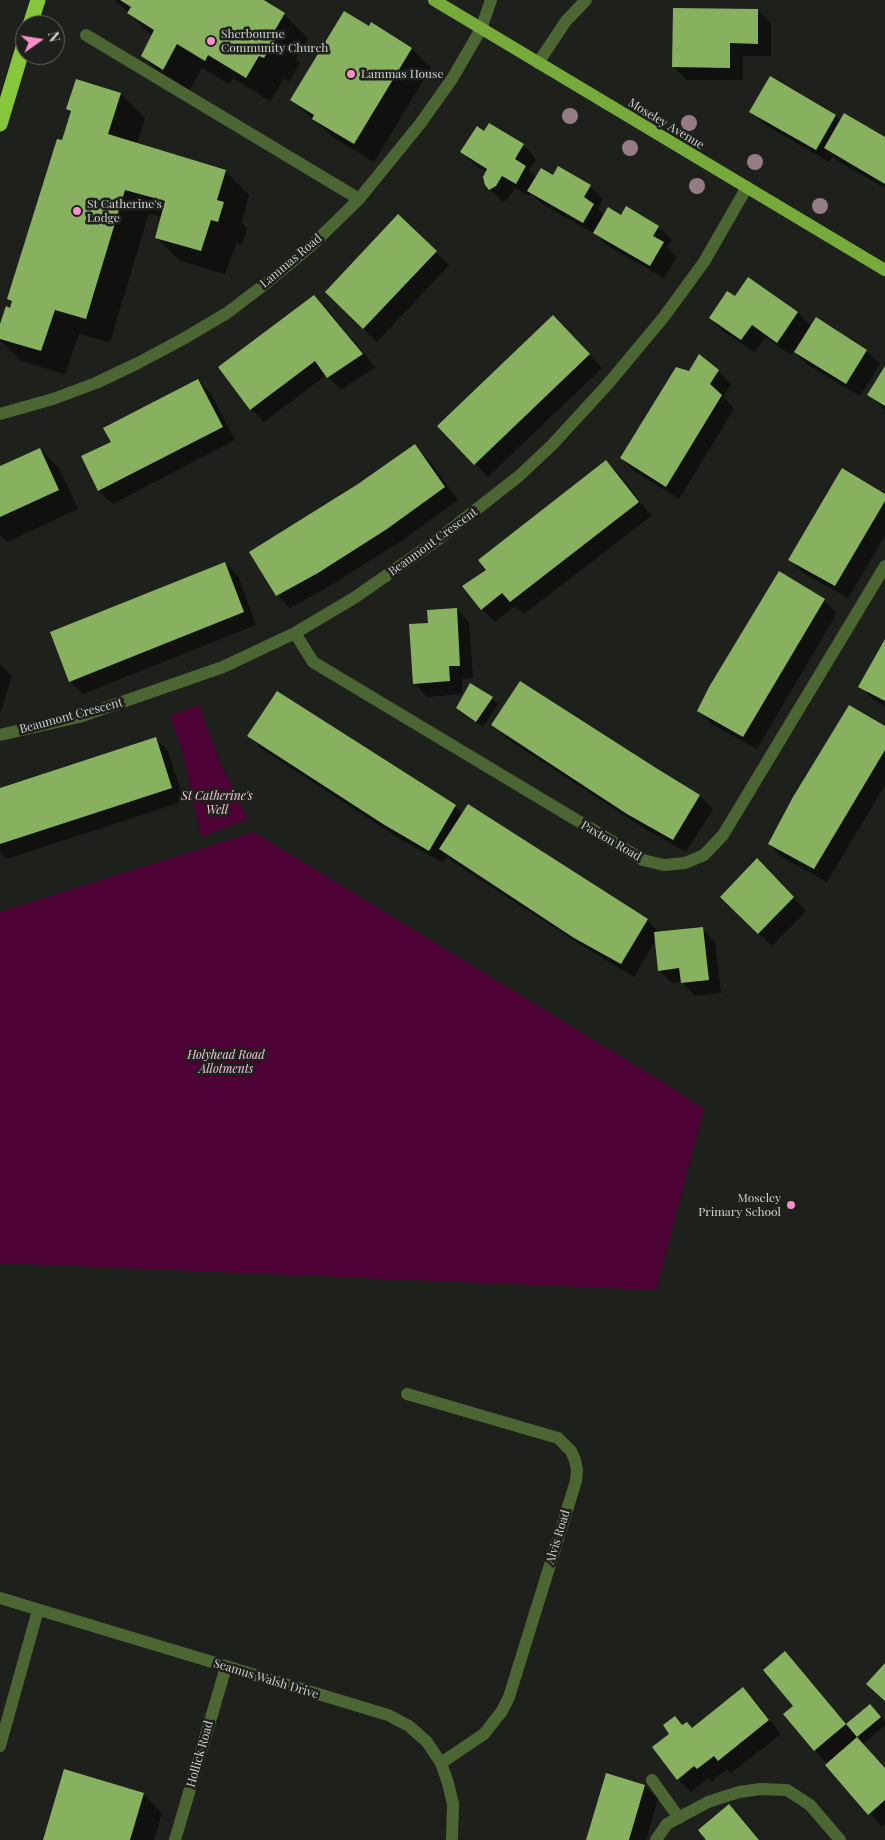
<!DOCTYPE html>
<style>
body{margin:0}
#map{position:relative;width:885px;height:1840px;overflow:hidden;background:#1e201c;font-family:"Playfair Display",serif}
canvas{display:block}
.north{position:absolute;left:15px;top:15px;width:50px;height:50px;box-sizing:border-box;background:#1e201c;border:1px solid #666864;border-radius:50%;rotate:77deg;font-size:14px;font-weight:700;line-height:20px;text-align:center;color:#d2d3d1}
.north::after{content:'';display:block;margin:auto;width:18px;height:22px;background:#f98fc9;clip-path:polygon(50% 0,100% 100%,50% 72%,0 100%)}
</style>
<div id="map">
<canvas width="885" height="1840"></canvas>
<div class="north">N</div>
</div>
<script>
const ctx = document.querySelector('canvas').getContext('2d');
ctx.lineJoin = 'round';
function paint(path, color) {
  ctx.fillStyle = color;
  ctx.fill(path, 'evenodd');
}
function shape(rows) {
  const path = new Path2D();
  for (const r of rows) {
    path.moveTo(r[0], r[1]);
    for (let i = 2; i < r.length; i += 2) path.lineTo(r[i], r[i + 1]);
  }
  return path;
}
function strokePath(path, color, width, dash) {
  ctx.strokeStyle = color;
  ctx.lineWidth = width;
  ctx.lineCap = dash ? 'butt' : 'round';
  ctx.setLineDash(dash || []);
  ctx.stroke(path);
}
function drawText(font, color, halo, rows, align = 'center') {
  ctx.font = font + ' "Playfair Display",serif';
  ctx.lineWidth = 5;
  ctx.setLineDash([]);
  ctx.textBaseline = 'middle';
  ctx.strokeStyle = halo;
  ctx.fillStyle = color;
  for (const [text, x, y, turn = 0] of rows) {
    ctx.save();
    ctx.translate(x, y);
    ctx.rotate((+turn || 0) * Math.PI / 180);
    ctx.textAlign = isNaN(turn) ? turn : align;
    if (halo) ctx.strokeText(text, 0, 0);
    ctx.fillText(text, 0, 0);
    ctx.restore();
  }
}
paint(shape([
 [199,705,219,760,248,819,201,837,183,752,170,716],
 [254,832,669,1086,704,1109,656,1290,0,1263,0,912]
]), '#4d0134');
paint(shape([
 [115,0,266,0,284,14,308,39,296,59,300,63,289,82,284,79,270,101,233,78,229,84,202,68,188,93,167,80,142,56,152,36],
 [758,10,771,23,771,56,743,56,743,80,687,80,674,67],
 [371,24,412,49,431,68,374,162,333,137,292,100],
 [121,94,145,118,137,144,225,171,249,195,242,222,247,228,242,245,236,244,225,274,180,261,156,237,162,217,149,213,110,342,79,334,65,374,21,361,0,340,0,328,11,309,13,303,9,299,72,113,67,109],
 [751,111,836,116,841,121,885,138,885,188,838,161,833,156,829,162,764,124],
 [485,133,523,145,536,159,529,170,537,178,554,177,590,186,603,199,598,209,605,216,622,217,659,227,672,240,667,247,677,257,664,278,608,246,597,235,542,204,531,193,529,196,515,188,508,199,503,202,486,185,487,172,475,165,462,152],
 [398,216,449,265,377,342,339,305],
 [749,279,798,313,811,326,816,318,867,351,880,364,860,396,808,365,794,351,791,355,765,337,755,352,723,331,710,318,736,298],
 [314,296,327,309,375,367,341,390,326,375,264,422,251,409],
 [566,330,602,368,488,477,439,426],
 [885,369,885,410,869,395],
 [718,371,731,384,723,397,734,409,679,499,634,471,621,458,689,372],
 [198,381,211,394,235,440,113,504,99,491,83,457,113,442],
 [415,446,428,459,458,500,400,542,331,585,290,608,277,595,336,499],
 [40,449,59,468,78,509,7,542,0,535,0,467],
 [606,461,619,474,651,516,524,614,515,606,495,622,482,609,488,571],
 [885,495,885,536,848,598,803,573,790,560],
 [225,563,238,576,256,625,83,694,70,681],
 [824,600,837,613,757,749,712,724,699,711],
 [456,609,469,622,473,678,462,679,462,694,427,697,414,683,430,624],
 [885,641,885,706,873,699,860,686],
 [0,664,12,676,0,714],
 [492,698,498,704,483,727,463,714,457,708],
 [493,725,656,770,700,796,713,809,686,852,642,827,506,738],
 [885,728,885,785,827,882,782,857,769,844],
 [249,736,455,806,463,814,647,920,660,933,702,929,715,942,721,993,695,996,682,982,672,983,659,970,656,939,634,977,589,950,453,862,447,856,443,863,397,837,262,749],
 [155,738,168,751,184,801,7,859,0,852,0,789],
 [770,873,806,911,772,946,721,897],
 [743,1689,756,1702,781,1734,731,1773,727,1769,711,1782,708,1778,691,1792,679,1780,700,1763,671,1734,675,1718,683,1726,692,1729],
 [821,1695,847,1724,876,1712,885,1722,885,1725,863,1744,885,1768,885,1824,882,1827,815,1750],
 [606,1775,645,1786,658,1799,646,1840,587,1840],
 [143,1794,162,1813,154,1840,44,1840],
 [729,1806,742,1819,760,1840,708,1840]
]), '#0007');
paint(shape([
 [120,0,264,0,285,13,272,35,276,38,264,58,259,56,246,78,208,55,205,61,177,44,163,70,141,56,154,30,127,13,131,7],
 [673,8,758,9,758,44,730,43,730,68,672,67],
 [344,11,369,26,371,22,412,48,354,144,312,119,314,115,290,100],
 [770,76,836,115,816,150,749,112],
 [76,79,121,93,108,134,226,170,217,200,224,202,218,222,211,220,201,251,155,238,165,201,125,190,86,319,55,310,41,351,0,339,0,324,6,306,10,308,12,301,7,299,57,139,62,140,71,111,66,109],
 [844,113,885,137,885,184,824,148],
 [489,123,524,144,515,159,526,166,516,184,502,176,496,186,489,190,485,185,483,177,487,169,460,152,477,126,484,131],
 [558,166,591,185,584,197,594,204,583,223,527,191,541,168,553,175],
 [626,206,659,226,653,236,664,242,650,266,593,233,608,207,621,215],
 [398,214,437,251,363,329,325,292],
 [748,277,798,312,777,343,752,325,741,340,709,318,727,291,735,296],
 [314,295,363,354,327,378,315,361,250,410,218,367],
 [553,315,590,354,474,465,437,426],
 [816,317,867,350,846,384,794,352],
 [699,354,719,370,710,384,722,395,666,487,620,458,676,367,689,371],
 [885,366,885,406,867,395],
 [198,379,223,427,98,491,81,456,111,442,103,428],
 [415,444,445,487,387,529,318,573,276,596,249,552,358,484],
 [40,448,59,490,0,517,0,466],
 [606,460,639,502,510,602,502,593,481,610,462,586,486,570,478,560],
 [842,468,885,494,885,501,835,586,788,560],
 [225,562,244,612,69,682,50,632],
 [779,571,825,599,743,737,697,711,709,687],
 [457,608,460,666,449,666,450,681,413,684,409,624,428,623,427,610],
 [885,639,885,701,858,687],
 [520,681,656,768,700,795,673,840,627,814,491,725],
 [470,683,493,697,476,722,456,708],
 [277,691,456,805,429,851,383,824,247,736],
 [849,705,885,726,885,750,814,869,768,844,793,797],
 [156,737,172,788,0,844,0,788],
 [468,804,648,919,621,964,574,938,439,849],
 [757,858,794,897,758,934,720,897],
 [703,927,709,980,681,983,679,968,658,971,654,932],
 [785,1651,846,1724,814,1751,783,1714,793,1706,763,1670],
 [885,1663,885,1701,866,1684],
 [743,1687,769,1720,718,1761,714,1756,697,1769,694,1766,677,1780,652,1747,669,1734,663,1725,675,1716,682,1725,687,1722,692,1728],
 [870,1704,881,1717,857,1737,846,1724],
 [857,1737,885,1768,885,1800,868,1815,825,1765],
 [64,1769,144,1793,130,1840,43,1840],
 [606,1773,645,1785,629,1840,586,1840],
 [729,1804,759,1840,706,1840,698,1830]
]), '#87b15f');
strokePath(shape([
 [86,35,359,199],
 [538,63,566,21,586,0],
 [0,414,53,399,96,383,138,363,183,339,227,313,269,281,311,246,359,199,420,124,452,79,481,29,491,0],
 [295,633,313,662,643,860,664,865,685,863,704,855,723,835,885,566],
 [0,735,79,717,223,667,295,633,354,598,436,541,519,476,552,445,608,384,663,318,704,262,747,187],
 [407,1394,558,1438,571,1451,575,1460,577,1470,576,1481,509,1697,502,1711,484,1734,441,1763],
 [0,1598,388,1715,409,1726,427,1742,441,1763,448,1783,453,1804,452,1840],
 [0,1746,38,1610],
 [652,1780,679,1818],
 [175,1840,226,1667],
 [656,1840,667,1824,708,1802,739,1792,761,1789,787,1790,810,1805,840,1840]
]), '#4b6533', 12);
strokePath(shape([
 [434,0,885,270]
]), '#76ab3c', 12);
strokePath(shape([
 [30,25,38,0],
 [0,124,25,41]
]), '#87c73c', 15);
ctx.fillStyle = '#947b86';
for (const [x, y] of [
 [570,116],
 [689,123],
 [630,148],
 [755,162],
 [697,186],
 [820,206]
]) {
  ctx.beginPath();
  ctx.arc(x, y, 8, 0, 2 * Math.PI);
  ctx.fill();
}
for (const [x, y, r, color] of [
 [211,41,5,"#f98fc9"],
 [351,74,5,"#f98fc9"],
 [77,211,5,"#f98fc9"],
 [791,1205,5,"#f98fc9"]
]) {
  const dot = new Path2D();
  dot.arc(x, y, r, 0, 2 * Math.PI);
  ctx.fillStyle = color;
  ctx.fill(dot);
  strokePath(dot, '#1e201c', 2);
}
drawText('12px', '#d2d3d1', '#1e201c', [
 ["Sherbourne",221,34],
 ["Community Church",221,48],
 ["Lammas House",361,74],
 ["St Catherine's",87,204],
 ["Lodge",87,218],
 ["Moseley",781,1198,"right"],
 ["Primary School",781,1212,"right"]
], 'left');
drawText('12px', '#d2d3d1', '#1e201c', [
 ["Moseley Avenue",666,124,31],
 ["Lammas Road",291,261,-40],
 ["Beaumont Crescent",433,542,-36],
 ["Beaumont Crescent",71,716,-15],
 ["Paxton Road",611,841,30],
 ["Alvis Road",558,1537,-73],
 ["Seamus Walsh Drive",266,1679,17],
 ["Hollick Road",200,1754,-74]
]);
drawText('italic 12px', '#f4c6dd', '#1e201c', [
 ["St Catherine's",217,796],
 ["Well",217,810],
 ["Holyhead Road",226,1055],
 ["Allotments",226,1069]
]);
</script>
